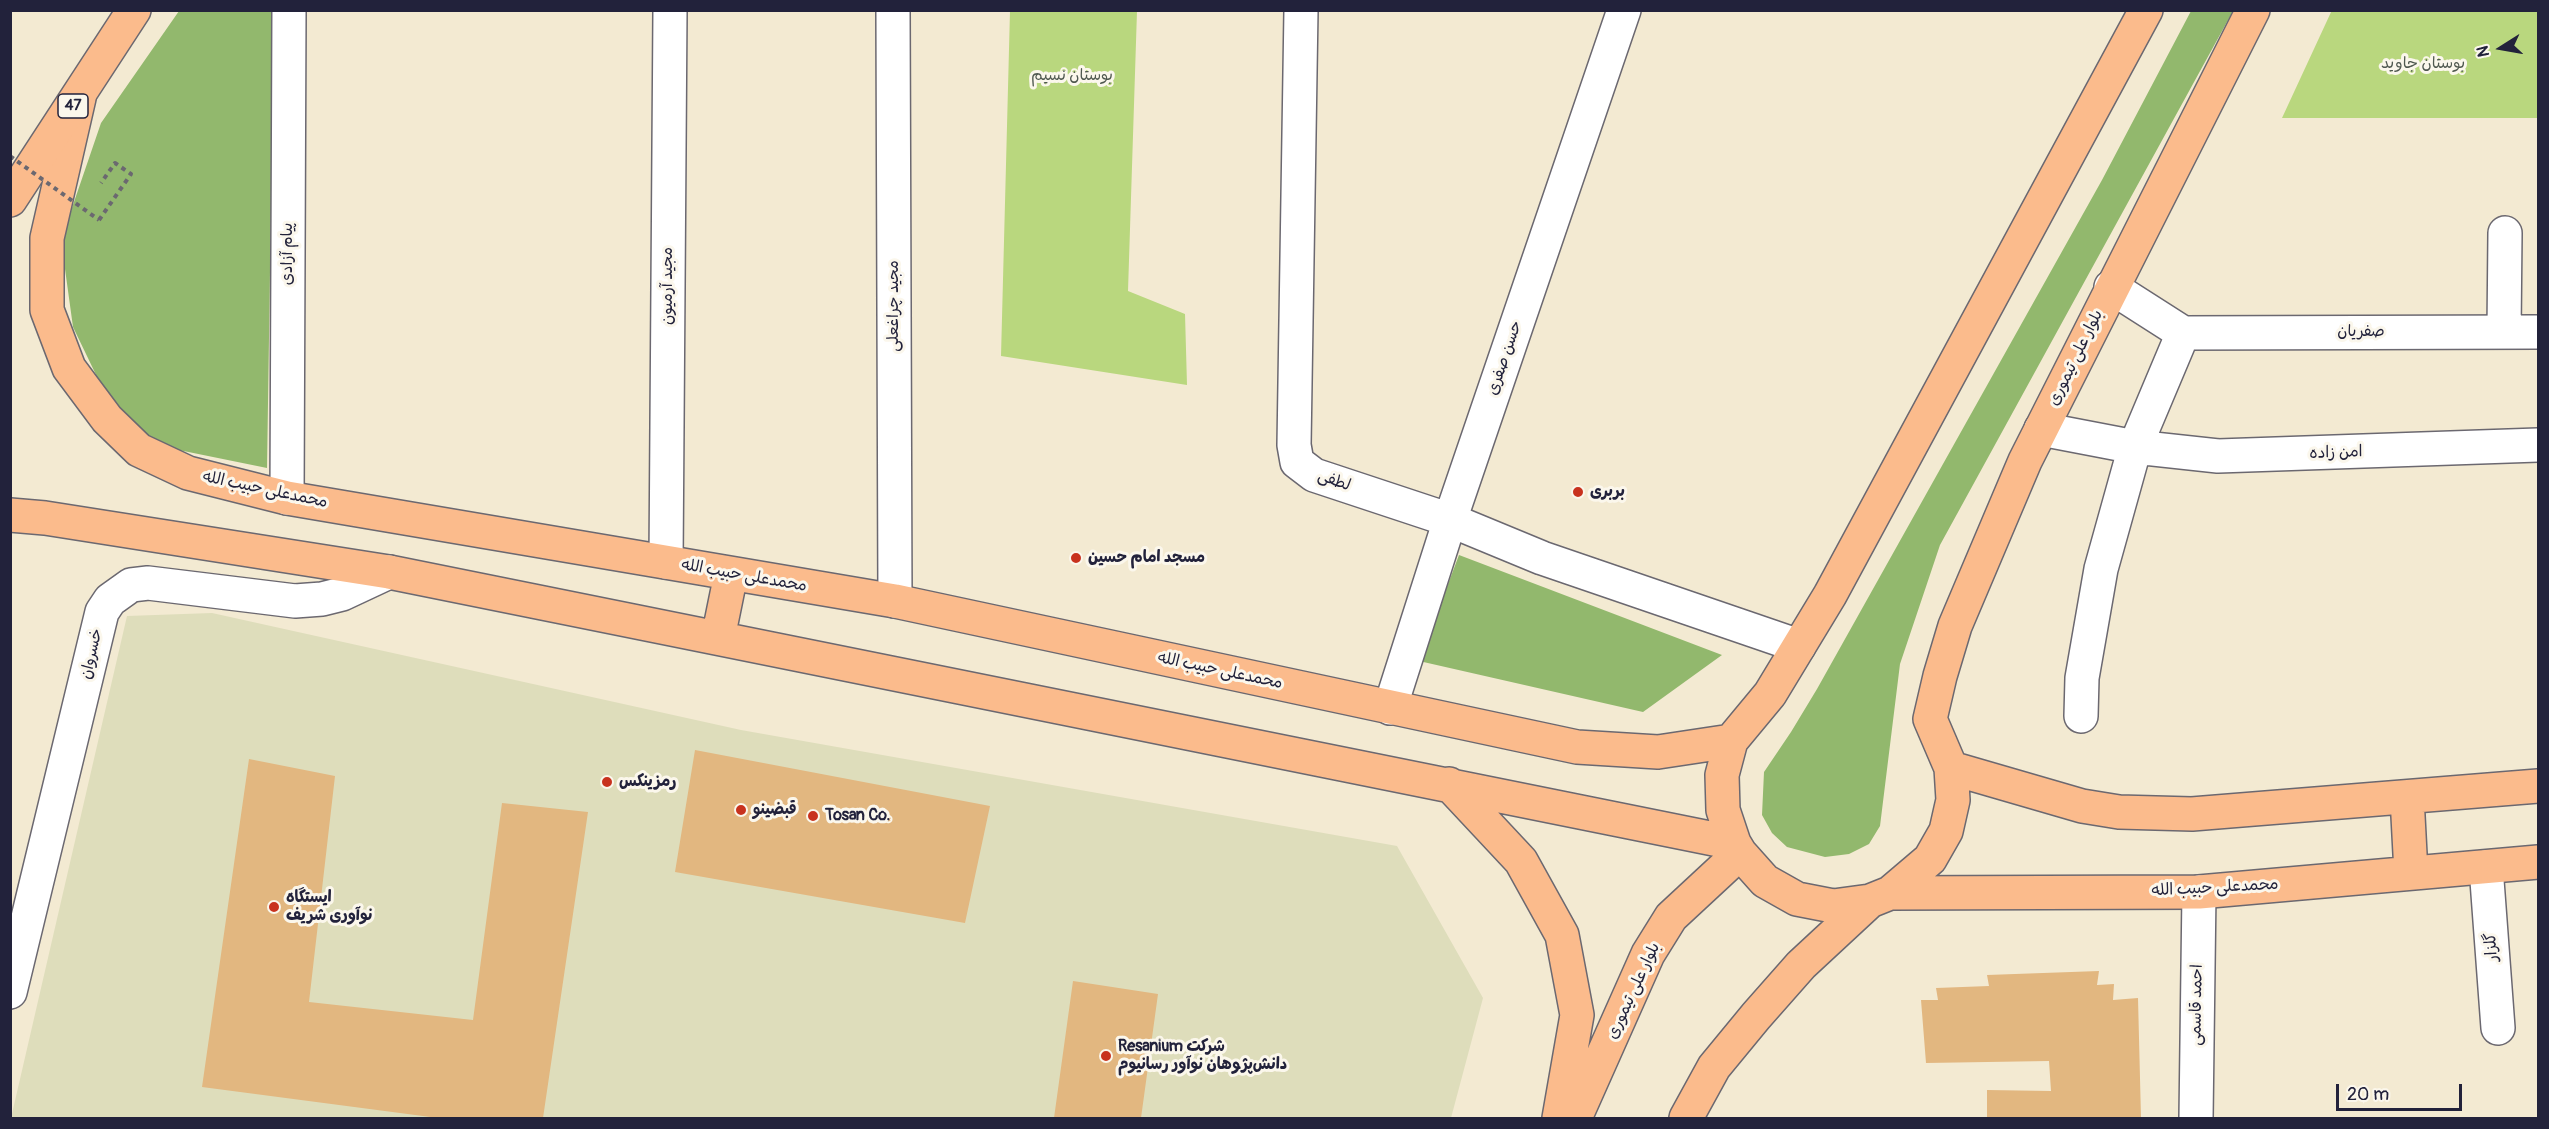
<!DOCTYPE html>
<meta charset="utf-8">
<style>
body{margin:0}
#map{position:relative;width:2549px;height:1129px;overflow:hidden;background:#f3ead2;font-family:Pangolin,sans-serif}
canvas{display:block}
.frame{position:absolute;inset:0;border:12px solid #22223b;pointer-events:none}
.north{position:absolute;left:2471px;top:18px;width:60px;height:60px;-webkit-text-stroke:4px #fbf7ec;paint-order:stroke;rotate:259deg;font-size:16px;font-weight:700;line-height:24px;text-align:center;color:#22223b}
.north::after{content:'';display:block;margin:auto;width:21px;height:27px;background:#22223b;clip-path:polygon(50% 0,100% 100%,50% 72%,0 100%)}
.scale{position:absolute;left:2336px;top:1084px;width:126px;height:27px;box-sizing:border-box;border:3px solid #22223b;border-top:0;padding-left:8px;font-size:18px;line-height:21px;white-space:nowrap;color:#22223b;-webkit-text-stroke:4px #fbf7ec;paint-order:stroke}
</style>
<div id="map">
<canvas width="2549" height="1129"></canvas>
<div class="frame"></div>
<div class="north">N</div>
<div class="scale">20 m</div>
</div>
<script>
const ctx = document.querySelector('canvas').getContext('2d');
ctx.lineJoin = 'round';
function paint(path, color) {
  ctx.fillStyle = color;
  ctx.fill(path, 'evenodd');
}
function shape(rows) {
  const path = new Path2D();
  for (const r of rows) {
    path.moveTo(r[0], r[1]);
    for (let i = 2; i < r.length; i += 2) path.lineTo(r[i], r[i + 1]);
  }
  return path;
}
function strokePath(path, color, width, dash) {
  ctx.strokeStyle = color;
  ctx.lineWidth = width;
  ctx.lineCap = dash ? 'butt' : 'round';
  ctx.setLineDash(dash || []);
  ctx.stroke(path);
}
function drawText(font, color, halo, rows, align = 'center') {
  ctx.font = font + ' Pangolin,"Playpen Sans Arabic",sans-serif';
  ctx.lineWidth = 6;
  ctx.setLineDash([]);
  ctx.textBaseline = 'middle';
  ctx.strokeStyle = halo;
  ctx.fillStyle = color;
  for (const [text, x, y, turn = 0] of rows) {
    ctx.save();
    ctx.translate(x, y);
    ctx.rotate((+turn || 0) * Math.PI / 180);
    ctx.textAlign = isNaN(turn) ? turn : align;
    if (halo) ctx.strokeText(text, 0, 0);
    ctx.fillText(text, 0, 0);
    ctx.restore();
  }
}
paint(shape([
 [212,613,741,730,1397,846,1483,998,1451,1118,11,1118,127,616]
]), '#deddbb');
paint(shape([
 [2332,10,2538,11,2538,118,2282,118],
 [1010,11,1137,11,1128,291,1185,314,1187,385,1001,356]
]), '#b9d77e');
paint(shape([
 [179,11,274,11,267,468,159,446,112,408,73,327,61,240,101,123],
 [2191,11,2233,11,1940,545,1900,664,1880,826,1869,844,1849,854,1825,857,1787,847,1772,833,1762,815,1764,772,1791,732,1817,689,2102,180],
 [1459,555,1722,655,1643,712,1419,661]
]), '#92b86d');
paint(shape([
 [695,750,990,806,965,923,675,872],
 [249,759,335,776,309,1002,473,1020,502,803,588,812,543,1118,438,1118,202,1087],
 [2099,971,2097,985,2114,984,2113,1000,2138,998,2141,1118,1987,1118,1987,1090,2051,1091,2049,1061,1926,1063,1921,1000,1938,1000,1936,988,1989,986,1987,975],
 [1073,981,1158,994,1141,1118,1054,1118]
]), '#e2b780');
const minor = shape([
 [893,10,895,601],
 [1301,10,1294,445,1297,462,1314,475,1450,520,1542,558,1799,646],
 [2504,332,2505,233],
 [2183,333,2538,332],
 [2041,429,2135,447,2183,333,2111,287],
 [287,498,289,10],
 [666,562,670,10],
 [1390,708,1450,520,1624,10],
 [2081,716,2082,678,2101,569,2135,447,2218,456,2538,445],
 [2486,867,2498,1028],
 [10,992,102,612,110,600,131,585,148,583,295,601,322,599,342,594,389,572],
 [2196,1118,2199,892]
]);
const major = shape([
 [2146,10,1830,595,1770,694,1731,741,1722,775,1723,810,1734,843,1740,853,1765,881,1797,899,1833,906,1870,901,1890,893,1930,859,1946,831,1953,800,1951,768,1930,719,1940,676,1955,626,2025,461,2253,10],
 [79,98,47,238,47,310,69,368,107,419,139,450,188,473,287,498,895,601,1577,747,1658,752,1731,741],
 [10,515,45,518,389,572,1734,843],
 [718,638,731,574],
 [1951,768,2082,806,2119,812,2192,814,2538,786],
 [1449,784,1521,861,1562,935,1577,1015,1559,1118],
 [2407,797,2411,873],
 [1890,893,2199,892,2538,862],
 [1575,1118,1648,954,1671,917,1740,853],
 [1686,1118,1714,1067,1756,1016,1801,965,1870,901]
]);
const highway = shape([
 [10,200,134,10]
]);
strokePath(minor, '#6b6870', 36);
strokePath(major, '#6b6870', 36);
strokePath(highway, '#6b6870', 36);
strokePath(shape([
 [99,220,131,174,115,163,101,183]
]), '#6b6870', 4, [4.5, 4.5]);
strokePath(minor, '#fff', 33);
strokePath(major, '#fbbb8c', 33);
strokePath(highway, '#fbbb8c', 33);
strokePath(shape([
 [10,156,99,220]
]), '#6b6870', 4, [4.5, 4.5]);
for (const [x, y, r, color] of [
 [1578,492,6,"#c8321e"],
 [1076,558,6,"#c8321e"],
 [607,782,6,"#c8321e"],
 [741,810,6,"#c8321e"],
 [813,816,6,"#c8321e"],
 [274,907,6,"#c8321e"],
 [1106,1056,6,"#c8321e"]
]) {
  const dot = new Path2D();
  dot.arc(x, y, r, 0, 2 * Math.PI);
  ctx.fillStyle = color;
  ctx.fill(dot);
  strokePath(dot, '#fbf7ec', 2);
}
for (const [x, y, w] of [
 [73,106,30]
]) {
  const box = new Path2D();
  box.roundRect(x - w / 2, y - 12, w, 24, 4.5);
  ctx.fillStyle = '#fbf7ec';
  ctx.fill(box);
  strokePath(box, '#22223b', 1.5);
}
drawText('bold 15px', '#22223b', null, [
 ["47",73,106]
]);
drawText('16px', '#4f584f', '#fbf7ec', [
 ["بوستان جاوید",2423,64],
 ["بوستان نسیم",1072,76]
]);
drawText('16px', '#22223b', '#fbf7ec', [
 ["پیام آزادی",288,254,-90],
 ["مجید آرمیون",668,286,-90],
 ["مجید چراغعلی",894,306,-90],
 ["صفریان",2361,332],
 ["حسن صفری",1505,358,-71],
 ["بلوار علی تیموری",2076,358,-64],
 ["امن زاده",2336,453,-2],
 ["لطفی",1334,481,20],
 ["محمدعلی حبیب الله",265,490,12],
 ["محمدعلی حبیب الله",744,576,10],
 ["خسروان",92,654,-77],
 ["محمدعلی حبیب الله",1220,671,12],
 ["محمدعلی حبیب الله",2215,888,-3],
 ["گلزار",2492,947,-94],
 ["بلوار علی تیموری",1634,991,-65],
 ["احمد قاسمی",2197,1005,-89]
]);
drawText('bold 16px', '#22223b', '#fbf7ec', [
 ["بربری",1590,492],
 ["مسجد امام حسین",1088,558],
 ["رمزینکس",619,782],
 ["قبضینو",753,810],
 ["Tosan Co.",825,816],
 ["ایستگاه",286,898],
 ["نوآوری شریف",286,916],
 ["Resanium شرکت",1118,1047],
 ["دانش‌پژوهان نوآور رسانیوم",1118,1065]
], 'left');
</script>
